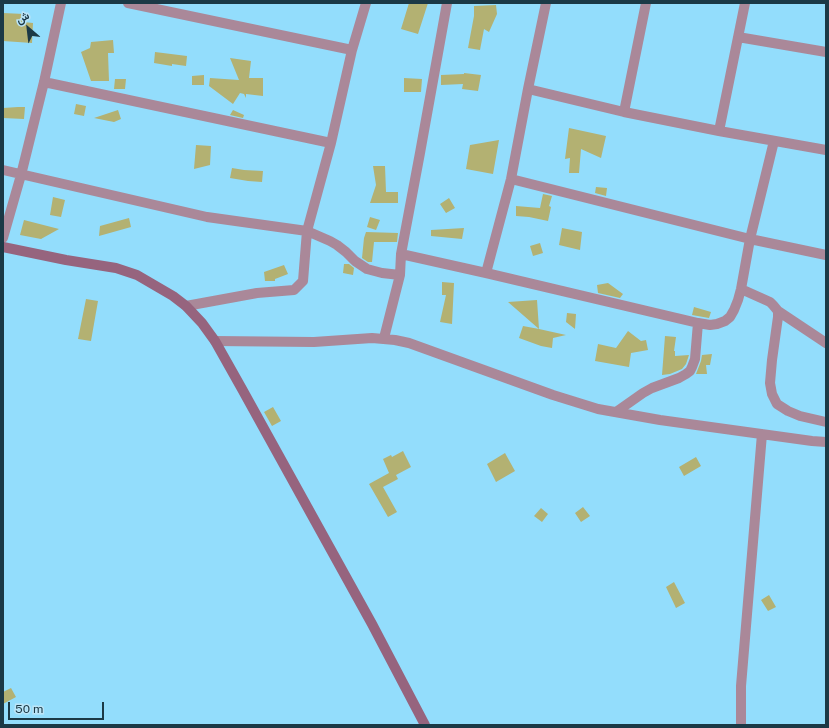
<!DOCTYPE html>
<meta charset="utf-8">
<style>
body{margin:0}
#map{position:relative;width:829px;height:728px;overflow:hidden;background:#93ddfc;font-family:"Public Sans",Vazirmatn,sans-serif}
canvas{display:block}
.frame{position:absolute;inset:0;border:4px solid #1b3946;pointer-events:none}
.north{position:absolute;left:8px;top:8px;width:40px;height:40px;-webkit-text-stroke:3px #bbe5f8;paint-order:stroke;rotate:332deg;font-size:11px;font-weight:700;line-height:16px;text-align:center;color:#1b3946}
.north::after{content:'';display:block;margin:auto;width:14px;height:18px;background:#1b3946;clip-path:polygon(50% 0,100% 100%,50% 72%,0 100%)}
.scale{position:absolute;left:8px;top:702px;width:96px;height:18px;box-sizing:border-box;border:2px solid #1b3946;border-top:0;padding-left:5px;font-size:12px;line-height:14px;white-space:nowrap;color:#1b3946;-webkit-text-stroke:3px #bbe5f8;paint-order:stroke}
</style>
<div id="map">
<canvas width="829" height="728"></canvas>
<div class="frame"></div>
<div class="north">ش</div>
<div class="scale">50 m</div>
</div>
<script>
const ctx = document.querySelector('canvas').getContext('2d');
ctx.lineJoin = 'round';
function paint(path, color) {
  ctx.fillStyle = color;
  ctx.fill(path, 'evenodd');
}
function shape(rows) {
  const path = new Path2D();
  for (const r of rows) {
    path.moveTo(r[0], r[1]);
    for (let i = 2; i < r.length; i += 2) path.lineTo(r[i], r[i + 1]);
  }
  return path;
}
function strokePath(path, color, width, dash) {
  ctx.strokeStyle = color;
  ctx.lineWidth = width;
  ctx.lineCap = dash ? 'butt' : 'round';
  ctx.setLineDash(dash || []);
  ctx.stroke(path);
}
paint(shape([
 [409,3,428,3,418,34,401,29],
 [496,5,497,14,489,32,484,29,480,50,468,48,474,16,474,6],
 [3,13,24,14,23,22,33,23,32,43,3,41],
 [113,40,114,53,108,53,109,81,91,81,81,52,90,48,91,42],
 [155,52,187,56,186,66,172,64,172,66,154,63],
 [230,58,251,61,249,78,263,78,263,96,246,94,246,98,244,94,240,93,233,104,209,86,210,78,239,80],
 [464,73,481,75,478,91,462,89,463,84,441,85,441,75,464,74],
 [204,75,204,85,192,85,192,76],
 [404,78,422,79,421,92,404,92],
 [115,79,126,79,125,89,114,89],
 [76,104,86,106,84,116,74,114],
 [18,107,25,107,24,119,3,118,3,108],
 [118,110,121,119,114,122,94,118],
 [233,110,244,115,243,118,230,115],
 [569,128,606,136,601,158,581,149,579,173,569,173,570,158,565,159],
 [499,140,493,174,466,169,470,145],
 [196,145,211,146,210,165,194,169],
 [373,166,385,166,386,192,398,192,398,203,370,203,376,185],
 [232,168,244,170,263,171,262,182,248,181,230,178],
 [596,187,607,188,606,196,595,193],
 [543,194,552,196,549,206,551,207,548,221,529,217,516,216,516,206,540,208],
 [53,197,65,200,61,217,50,215],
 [449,198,455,208,446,213,440,204],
 [370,217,380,220,376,230,367,227],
 [129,218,131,227,99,236,100,226],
 [24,220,59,229,41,239,20,235],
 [464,228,462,239,431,236,431,230],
 [562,228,582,232,580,250,559,245],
 [366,232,398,233,397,242,374,242,372,262,368,262,362,258,364,238],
 [540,243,543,253,533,256,530,246],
 [344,264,349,264,354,268,353,275,343,273],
 [284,265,288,274,275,279,275,281,265,281,264,272],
 [442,282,454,283,452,324,440,322,446,295,442,295],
 [608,283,623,294,620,298,598,293,597,285],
 [86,299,98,301,91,341,78,339],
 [537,300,539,329,566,335,553,338,552,348,541,346,519,338,523,326,539,329,508,302],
 [694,307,711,312,709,318,692,315],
 [567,313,576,314,575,329,566,322],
 [628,331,641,341,646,340,648,350,631,353,629,367,595,361,598,344,616,348],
 [665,336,676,337,674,351,675,351,675,356,689,355,686,364,682,369,670,374,662,375],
 [712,354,710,365,706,365,707,374,696,374,701,361,702,355],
 [273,407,281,421,272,426,264,412],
 [403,451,411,467,396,475,398,479,383,487,397,512,388,517,369,484,389,473,383,459,391,455,392,457],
 [505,453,515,471,496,482,487,464],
 [696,457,701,466,684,476,679,467],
 [583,507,590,516,581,522,575,513],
 [541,508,548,514,542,522,534,516],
 [674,582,685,603,676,608,666,587],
 [769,595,776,607,768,611,761,600],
 [11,688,16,697,3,704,3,692]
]), '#b3b172');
strokePath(shape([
 [128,3,352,50],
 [738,37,826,52],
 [44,82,331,143],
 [528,89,624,112,719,131,826,150],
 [624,112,646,3],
 [719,131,745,3],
 [3,170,207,217,307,231,330,241,337,245,346,252,355,261,367,269,382,273,400,275],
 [511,179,750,239,826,255],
 [3,238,21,175,44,82,61,3],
 [401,254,486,273,698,323,710,325,717,324,725,321,730,317,734,310,738,300,741,289,750,239,774,141],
 [486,273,511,179,528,89,546,3],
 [741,289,770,302,773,305,778,311,826,343],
 [186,306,257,293,294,290,303,281,307,231,331,143,352,50,366,3],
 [778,311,778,317,772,360,770,383,772,394,777,404,788,411,800,416,826,422],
 [384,338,400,275,401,254,420,153,447,3],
 [215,341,314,342,372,338,395,340,409,343,553,395,598,409,660,420,812,441,826,442],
 [616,412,643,393,652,388,679,378,686,374,690,371,692,367,695,359,698,323],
 [741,725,741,686,762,434]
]), '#a89', 10);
strokePath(shape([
 [3,247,66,260,116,268,137,275,173,296,186,306,202,323,215,341,242,389,372,624,425,725]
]), '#96647e', 10);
</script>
